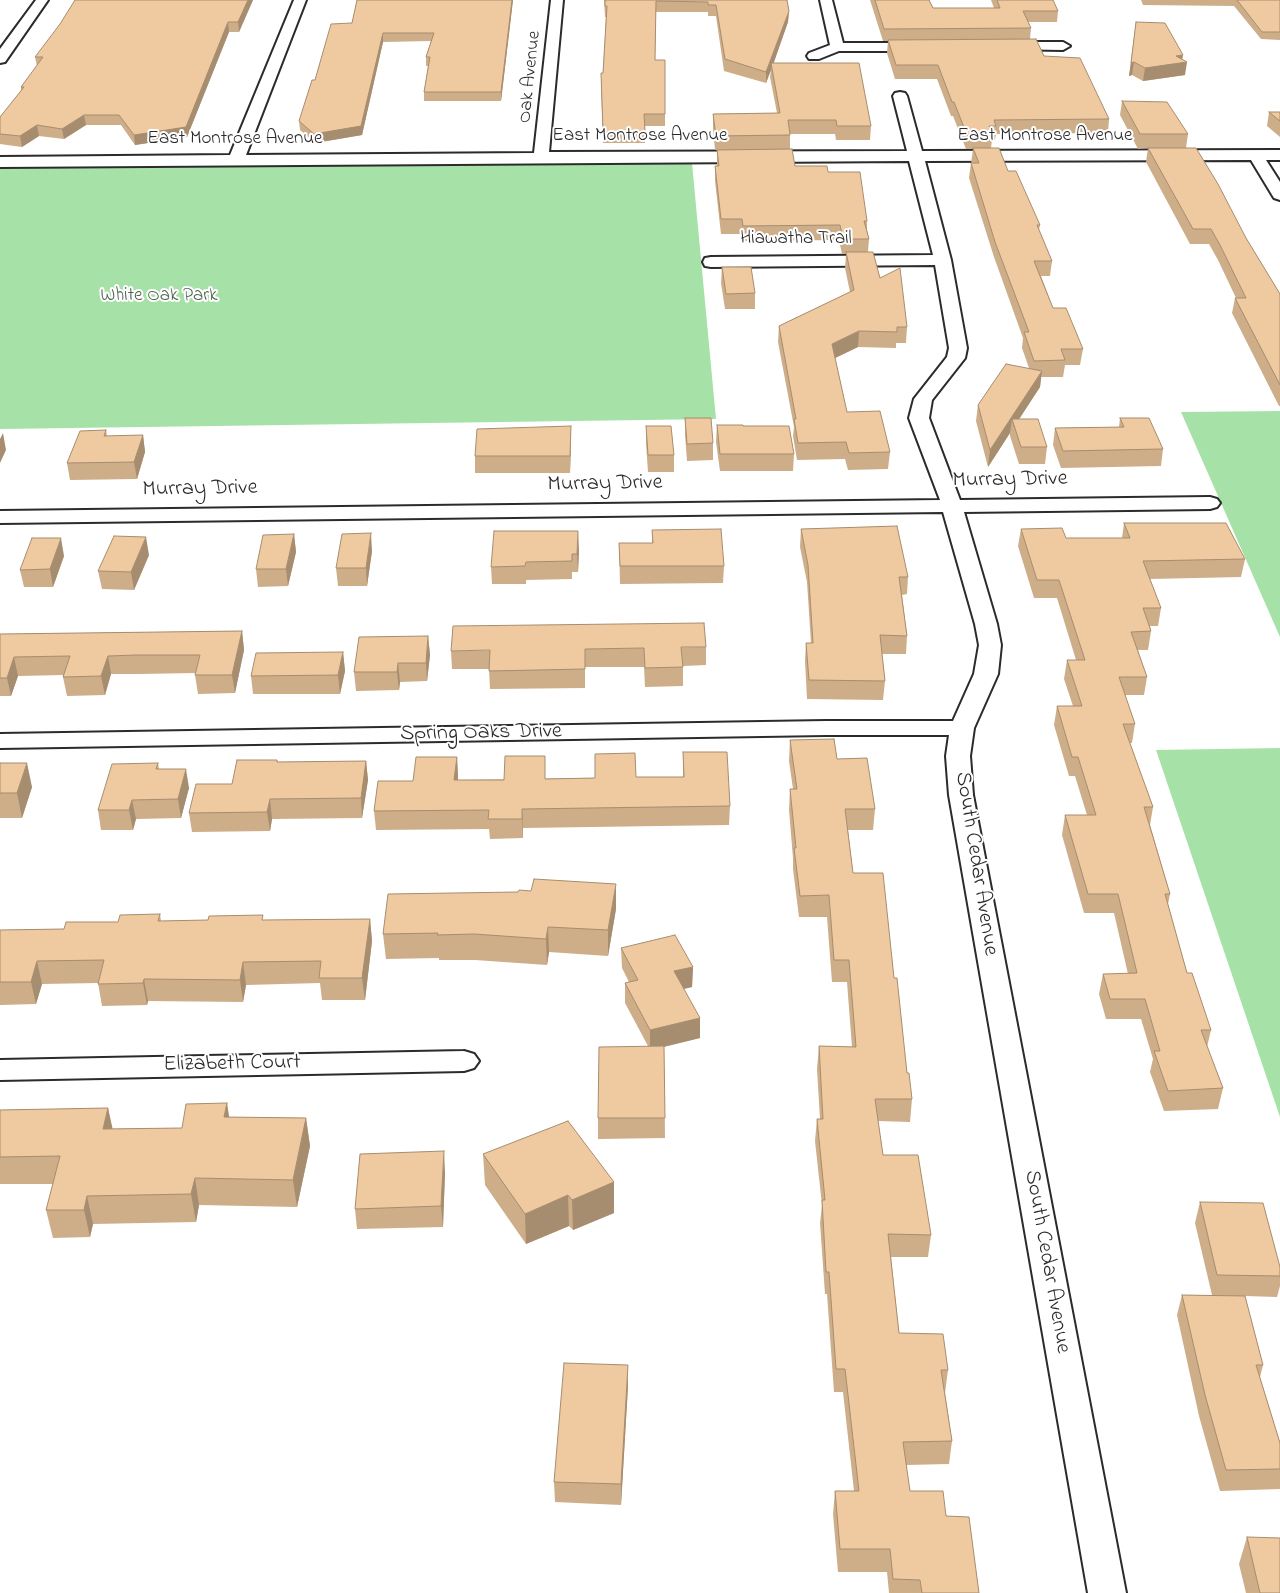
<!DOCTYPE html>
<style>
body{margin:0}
canvas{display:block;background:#fff}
</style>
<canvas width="1280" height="1593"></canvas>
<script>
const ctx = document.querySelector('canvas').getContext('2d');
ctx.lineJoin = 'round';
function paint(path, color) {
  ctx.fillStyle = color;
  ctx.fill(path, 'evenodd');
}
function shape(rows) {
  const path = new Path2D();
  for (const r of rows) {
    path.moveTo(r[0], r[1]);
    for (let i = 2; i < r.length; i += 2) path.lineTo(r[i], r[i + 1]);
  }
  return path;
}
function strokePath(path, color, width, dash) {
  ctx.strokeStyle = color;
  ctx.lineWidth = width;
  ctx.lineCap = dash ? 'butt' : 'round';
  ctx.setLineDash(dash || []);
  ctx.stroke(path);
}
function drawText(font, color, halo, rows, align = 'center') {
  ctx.font = font + ' "Indie Flower",sans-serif';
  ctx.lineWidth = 4;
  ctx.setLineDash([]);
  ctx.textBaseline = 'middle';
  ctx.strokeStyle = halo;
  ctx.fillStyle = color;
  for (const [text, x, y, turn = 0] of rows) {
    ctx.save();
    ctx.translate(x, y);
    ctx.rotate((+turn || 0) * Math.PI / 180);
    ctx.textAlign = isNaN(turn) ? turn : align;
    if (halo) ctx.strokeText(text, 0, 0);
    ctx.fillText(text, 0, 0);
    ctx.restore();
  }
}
paint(shape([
 [692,163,716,419,0,429,0,168],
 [1280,411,1280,637,1181,412],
 [1280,748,1280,1117,1156,750]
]), '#a6e2a8');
const minor = shape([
 [36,0,48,0,5,62,0,63,0,49,36,0],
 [294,0,306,0,246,155,534,153,551,0,563,0,549,152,907,151,893,96,895,93,900,92,905,93,907,96,922,151,1280,150,1280,160,1266,160,1280,182,1280,200,1274,198,1251,160,925,161,951,260,967,348,965,358,932,400,929,418,960,500,1210,497,1217,499,1220,503,1217,507,1210,509,964,512,997,624,1001,645,998,674,974,728,970,756,973,795,1126,1593,1088,1593,949,795,946,756,949,735,826,735,0,748,0,734,826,721,953,721,974,674,979,645,975,624,943,512,0,523,0,511,940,500,909,418,914,399,947,357,949,348,935,265,711,267,705,266,703,262,705,258,711,257,933,255,909,161,0,167,0,157,230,155,294,0],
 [820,0,832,0,843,43,920,43,927,47,920,51,839,51,819,59,809,59,807,56,809,53,830,45,820,0],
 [1005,42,1063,42,1070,46,1063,50,1000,49,998,46,1005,42],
 [464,1051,474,1054,479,1061,474,1068,464,1071,0,1080,0,1060,464,1051]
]);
strokePath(minor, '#2b2b2b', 4);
paint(minor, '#fff');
paint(shape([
 [253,0,239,32,229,32,187,137,135,145,121,125,86,125,64,139,39,136,22,147,0,144,0,117,21,91,21,87,37,66,35,57],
 [357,0,513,0,501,101,424,101,424,92,428,66,426,66,426,57,431,41,383,42,362,135,315,143,300,130,299,121,315,80,352,23],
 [604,0,787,0,789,11,788,22,773,63,871,126,870,140,836,140,835,134,790,134,790,149,795,166,828,172,867,221,867,230,869,239,868,252,880,278,907,327,906,343,896,343,896,348,858,347,835,358,847,412,890,452,888,469,848,470,845,459,797,460,793,436,794,427,778,342,779,326,850,292,845,268,846,254,842,254,839,240,743,241,742,234,721,234,715,181,715,166,717,166,717,150,777,149,715,150,713,128,713,114,777,113,770,77,771,70,766,83,724,71,716,16,708,16,708,12,656,12,655,60,665,60,665,126,645,126,645,143,603,143,601,85,603,73,606,17,605,17],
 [870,0,929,0,933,8,994,8,991,0,1053,0,1058,11,1057,22,1028,22,1031,28,1030,39,1044,56,1109,119,1108,133,996,134,995,140,992,140,991,148,1008,171,1040,225,1039,230,1052,261,1050,276,1041,276,1053,308,1083,349,1080,365,1065,365,1063,377,1041,377,1040,387,1019,419,1047,447,1045,464,1019,464,1010,436,1010,433,988,467,976,421,978,405,1029,368,1022,348,1023,338,994,257,969,178,973,149,966,149,953,116,951,116,937,79,895,79,887,53,888,41,883,41],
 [1141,0,1280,0,1280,40,1261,39,1234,6,1143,5],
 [1136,22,1183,55,1182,60,1185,75,1143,81,1132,75,1129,76],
 [1122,101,1188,134,1186,148,1246,238,1280,294,1280,406,1279,406,1232,313,1235,298,1236,298,1218,260,1209,244,1190,244,1146,162,1148,148,1138,149,1120,115],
 [1269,112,1280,112,1280,137,1267,126],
 [722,267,755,293,755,309,725,309,721,283],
 [685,418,713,443,713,460,687,461,685,435],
 [1120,418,1163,449,1161,466,1061,468,1053,445,1055,428,1119,427],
 [717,425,743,426,794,454,793,471,720,471,716,442],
 [571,426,570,473,475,473,475,456],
 [646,426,674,455,674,472,648,472,646,443],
 [106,430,107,436,143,435,145,452,137,479,70,480,67,463],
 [1124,523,1245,559,1241,577,1150,579,1161,608,1158,626,1150,626,1151,631,1148,650,1138,650,1147,677,1144,695,1125,695,1135,724,1132,743,1130,743,1153,807,1150,825,1170,894,1168,904,1187,973,1211,1030,1207,1047,1223,1088,1218,1109,1164,1111,1150,1072,1153,1059,1141,1019,1106,1019,1099,994,1103,974,1128,974,1114,913,1084,913,1062,835,1065,815,1087,815,1075,776,1069,776,1054,725,1057,706,1073,706,1064,679,1067,660,1076,660,1057,598,1034,598,1018,546,1021,529,1066,538,1122,538],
 [801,529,908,577,907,594,902,595,907,636,906,654,882,654,885,681,883,700,807,699,805,661,806,643,811,643,807,582,800,547],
 [652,530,724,566,723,583,620,584,619,543,652,543],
 [294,534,296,552,288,586,258,587,256,569],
 [579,549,578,572,572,572,572,579,526,580,526,584,492,584,491,567],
 [372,551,367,586,338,586,336,568],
 [149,555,134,590,102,589,98,571],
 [64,556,53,587,24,587,20,570],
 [242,631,244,650,235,693,198,694,195,675,196,673,139,674,111,674,105,695,67,696,63,677,64,675,18,676,11,696,0,696,0,634],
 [428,636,430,655,427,681,400,682,399,690,356,691,354,672],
 [706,647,706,665,683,666,683,686,645,687,644,667,585,667,585,688,490,689,489,669,452,669,451,651],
 [343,652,345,671,340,694,253,694,251,676],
 [790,740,837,759,875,809,873,830,848,830,853,873,894,978,907,1073,912,1099,910,1122,878,1121,883,1155,931,1235,928,1257,891,1257,899,1333,948,1370,945,1393,952,1441,949,1464,906,1465,910,1491,946,1516,979,1593,889,1593,887,1572,838,1572,833,1514,835,1491,854,1491,843,1392,834,1392,827,1294,825,1294,820,1223,822,1205,815,1141,817,1119,820,1119,817,1069,819,1046,852,1047,847,982,832,982,827,917,799,917,793,869,793,858,789,810,790,789,793,789,789,761],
 [683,752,730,806,729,825,523,828,523,838,490,839,489,829,376,830,374,811,413,781,457,757,458,780,595,778,636,777,683,777],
 [277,760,278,762,366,761,368,780,362,818,272,819,270,831,192,832,189,813,232,784],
 [0,763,32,787,22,818,0,818],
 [158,763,159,769,189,788,181,818,136,819,133,830,101,830,98,810],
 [616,909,608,956,549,952,547,965,475,960,439,960,439,958,386,959,383,934],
 [160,914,161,921,370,919,372,941,365,1000,322,1000,320,983,246,985,243,1002,148,1001,147,1005,102,1006,98,983,42,984,36,1004,0,1005,0,930,64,929,118,922],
 [621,948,693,967,692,987,684,989,700,1038,664,1047,665,1138,598,1139,598,1118,648,1046,625,1003,625,983,629,982,622,968],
 [227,1103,229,1117,306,1118,310,1146,297,1207,199,1205,196,1222,93,1224,90,1237,53,1238,46,1210,53,1184,0,1184,0,1110,108,1108,112,1129,182,1128],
 [483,1154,614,1182,614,1213,573,1230,569,1226,526,1244,485,1185],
 [445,1172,443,1227,357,1229,355,1209],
 [1200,1202,1280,1267,1280,1286,1277,1297,1245,1296,1263,1365,1260,1377,1280,1443,1280,1489,1220,1491,1199,1416,1177,1315,1182,1295,1212,1295,1195,1223],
 [628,1386,621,1505,555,1502,554,1482],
 [1247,1537,1280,1593,1246,1593,1239,1564]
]), '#cead89');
paint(shape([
 [248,0,253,0,239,32,238,22],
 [512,0,513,0,501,101,501,92],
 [789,11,788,22,772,68,771,63,771,70,766,83,766,72],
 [228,22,229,32,187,137,135,145,134,135],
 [383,33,383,42,362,135,315,143,314,134],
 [1183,55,1181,63,1187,62,1185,75,1143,81,1145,68,1176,56],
 [1134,62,1132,75,1129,76,1131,63],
 [84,115,86,125,64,139,62,129],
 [37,125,39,136,22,147,20,136],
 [859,331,858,347,831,360,832,344],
 [1042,371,1040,387,1014,427,1012,419,1010,433,988,467,990,450],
 [571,426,571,443,570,473,570,456],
 [3,433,6,450,0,463,0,439],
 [143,435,145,452,137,479,134,462],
 [578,531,579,549,578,572,577,554],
 [371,533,372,551,367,586,366,568],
 [294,534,296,552,288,586,286,569],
 [146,537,149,555,134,590,131,572],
 [61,538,64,556,53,587,50,569],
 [242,631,244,650,235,693,232,675],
 [428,636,430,655,427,681,426,663],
 [343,652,345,671,340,694,338,675],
 [108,656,111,674,105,695,101,676],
 [14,657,18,676,11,696,7,678],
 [398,663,400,682,399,690,397,672],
 [457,757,458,776,456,800,454,780],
 [366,761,368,780,362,818,361,798],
 [27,763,32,787,22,818,17,793],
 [186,769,189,788,181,818,178,799],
 [270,799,272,819,270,831,267,812],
 [132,800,136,819,133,830,129,810],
 [522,809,523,828,523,838,522,819],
 [616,884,616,909,608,956,608,930],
 [370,919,372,941,365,1000,362,978],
 [548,927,549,952,547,965,546,939],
 [37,961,42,984,36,1004,31,982],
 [243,962,246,985,243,1002,240,980],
 [693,967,692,987,674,991,674,971],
 [144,979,148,1001,147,1005,143,983],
 [700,1018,700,1038,650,1050,650,1030],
 [227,1103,231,1131,224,1117],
 [108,1108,114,1135,103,1129],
 [306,1118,310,1146,297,1207,293,1180],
 [444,1151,445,1172,443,1227,441,1206],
 [195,1178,199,1205,196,1222,191,1194],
 [614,1182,614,1213,573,1230,572,1200],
 [568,1195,569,1226,526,1244,525,1214],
 [87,1196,93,1224,90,1237,84,1210],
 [628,1365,628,1386,621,1505,621,1484]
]), '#a78d6f');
const building = shape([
 [75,0,248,0,238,22,228,22,186,127,134,135,119,115,84,115,62,129,37,125,20,136,0,134,0,117,24,87,21,87,43,57,35,57,60,24,75,0],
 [357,0,512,0,501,92,424,92,430,57,426,57,434,33,383,33,361,126,314,134,299,121,312,80,315,80,331,24,352,23,357,0],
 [605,0,787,0,789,11,766,72,725,59,716,5,708,5,708,2,656,1,655,60,665,60,665,114,644,114,645,131,603,132,601,73,603,73,607,6,605,6,605,0],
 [875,0,929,0,933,8,1000,8,997,0,1053,0,1058,11,1023,11,1031,28,884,29,875,0],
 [1237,0,1280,0,1280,32,1262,32,1237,0],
 [1136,22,1165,23,1183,55,1176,56,1187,62,1145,68,1134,62,1131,63,1136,22],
 [1036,39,1044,56,1080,58,1109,119,994,120,996,126,989,126,993,135,967,135,954,102,952,102,938,65,896,65,888,40,1036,39],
 [771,63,859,63,871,126,837,126,836,120,788,120,790,135,716,136,713,114,780,113,771,63],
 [1122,101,1167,102,1188,134,1140,134,1122,101],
 [1269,112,1280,112,1280,121,1269,112],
 [973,148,999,148,1008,171,1016,171,1040,225,1037,225,1052,261,1034,261,1053,308,1066,308,1083,349,1061,349,1065,360,1034,361,1024,332,1029,332,995,242,971,163,979,163,973,148],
 [1148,148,1196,148,1218,184,1246,238,1280,294,1280,385,1235,298,1246,298,1220,245,1211,229,1193,229,1148,148],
 [792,149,795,166,827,166,828,172,860,172,867,221,864,221,869,239,843,239,840,225,743,226,742,219,721,219,715,166,719,166,717,150,792,149],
 [846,252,873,252,880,278,900,268,907,327,897,327,897,332,859,331,832,344,847,412,880,411,890,452,849,453,846,442,798,443,794,419,796,419,779,326,854,290,846,252],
 [722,267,751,267,755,293,726,294,722,267],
 [1006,364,1042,371,990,450,978,405,1006,364],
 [685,418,711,418,713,443,687,444,685,418],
 [1120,418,1149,418,1163,449,1063,451,1055,428,1124,427,1120,418],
 [1012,419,1038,419,1047,447,1021,447,1012,419],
 [717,425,743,425,743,426,789,426,794,454,720,454,717,425],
 [571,426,570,456,475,456,477,429,571,426],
 [646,426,671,426,674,455,648,455,646,426],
 [106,430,104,436,143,435,134,462,67,463,80,431,106,430],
 [1124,523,1226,523,1245,559,1143,561,1161,608,1143,608,1151,631,1131,632,1147,677,1119,677,1135,724,1123,724,1153,807,1144,807,1170,894,1165,894,1187,973,1192,973,1211,1030,1201,1030,1223,1088,1168,1091,1154,1051,1160,1051,1145,999,1110,999,1103,974,1137,973,1118,894,1088,894,1065,815,1096,815,1078,757,1072,757,1057,706,1082,706,1067,660,1085,660,1059,580,1037,580,1021,529,1062,528,1066,538,1130,538,1124,523],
 [897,526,908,577,899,577,907,636,880,635,885,681,809,680,806,643,813,643,808,565,801,529,897,526],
 [721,529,724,566,620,566,619,543,653,543,652,530,721,529],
 [494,531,578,531,577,554,572,554,572,561,526,562,525,566,491,567,494,531],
 [371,533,366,568,336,568,342,534,371,533],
 [294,534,286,569,256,569,263,535,294,534],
 [114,536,146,537,131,572,98,571,114,536],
 [32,538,61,538,50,569,20,570,32,538],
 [704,623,706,647,681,647,683,667,645,668,644,648,585,649,585,669,489,671,490,650,451,651,453,626,704,623],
 [242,631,232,675,195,675,200,655,136,655,108,656,101,676,63,677,70,656,14,657,7,678,0,678,0,634,242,631],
 [428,636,426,663,398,663,397,672,354,672,359,637,428,636],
 [343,652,338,675,251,676,256,653,343,652],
 [834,739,837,759,867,758,875,809,845,809,853,873,883,873,894,978,897,978,907,1073,909,1073,912,1099,875,1099,883,1155,918,1155,931,1235,888,1234,899,1333,943,1334,948,1370,941,1370,952,1441,903,1442,910,1491,943,1491,946,1516,969,1517,979,1593,922,1593,920,1580,893,1579,890,1549,840,1549,835,1491,859,1491,845,1369,836,1369,829,1272,826,1272,822,1200,825,1200,817,1119,823,1119,819,1046,856,1047,849,960,834,960,829,895,800,896,794,848,796,848,790,789,797,789,790,740,834,739],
 [683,752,727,752,730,806,522,809,522,819,488,819,489,810,374,811,378,781,413,781,416,757,457,757,454,780,504,780,505,756,545,756,545,779,595,778,595,754,635,753,636,777,684,777,683,752],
 [237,760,277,760,277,762,366,761,361,798,270,799,267,812,189,813,196,784,232,784,237,760],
 [0,763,27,763,17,793,0,793,0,763],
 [158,763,156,769,186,769,178,799,132,800,129,810,98,810,112,764,158,763],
 [534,879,616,884,608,930,548,927,546,939,474,934,437,935,438,933,383,934,388,894,518,892,519,890,531,891,534,879],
 [160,914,158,921,208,920,209,916,263,915,262,920,370,919,362,978,319,978,321,961,243,962,240,980,144,979,143,983,98,984,104,960,37,961,31,982,0,982,0,930,64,929,66,922,118,922,120,915,160,914],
 [675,935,693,967,674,971,700,1018,650,1030,625,983,638,980,621,948,675,935],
 [664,1046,665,1118,598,1118,599,1047,664,1046],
 [227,1103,224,1117,306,1118,293,1180,195,1178,191,1194,87,1196,84,1210,46,1210,60,1156,0,1157,0,1110,108,1108,103,1129,182,1128,186,1104,227,1103],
 [568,1121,614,1182,572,1200,568,1195,525,1214,483,1154,568,1121],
 [444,1151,441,1206,355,1209,360,1154,444,1151],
 [1200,1202,1263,1203,1280,1267,1280,1276,1217,1275,1200,1202],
 [1182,1295,1245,1296,1263,1365,1256,1365,1280,1443,1280,1469,1226,1470,1205,1395,1182,1295],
 [564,1363,628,1365,621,1484,554,1482,564,1363],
 [1247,1537,1280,1538,1280,1593,1260,1593,1247,1537]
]);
paint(building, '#efc99f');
strokePath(building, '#a78d6f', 1);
drawText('19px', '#2b2b2b', '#fff', [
 ["Oak Avenue",531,77,-84],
 ["East Montrose Avenue",640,137],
 ["East Montrose Avenue",1045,137],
 ["East Montrose Avenue",235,140],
 ["Hiawatha Trail",796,240]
]);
drawText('19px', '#506250', '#fff', [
 ["White Oak Park",159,297]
]);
drawText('22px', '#2b2b2b', '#fff', [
 ["Murray Drive",1010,481,-1],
 ["Murray Drive",605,485,-1],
 ["Murray Drive",200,490,-1],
 ["Spring Oaks Drive",481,734,-1],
 ["South Cedar Avenue",975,864,81],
 ["Elizabeth Court",232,1065,-1],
 ["South Cedar Avenue",1046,1262,80]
]);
</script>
